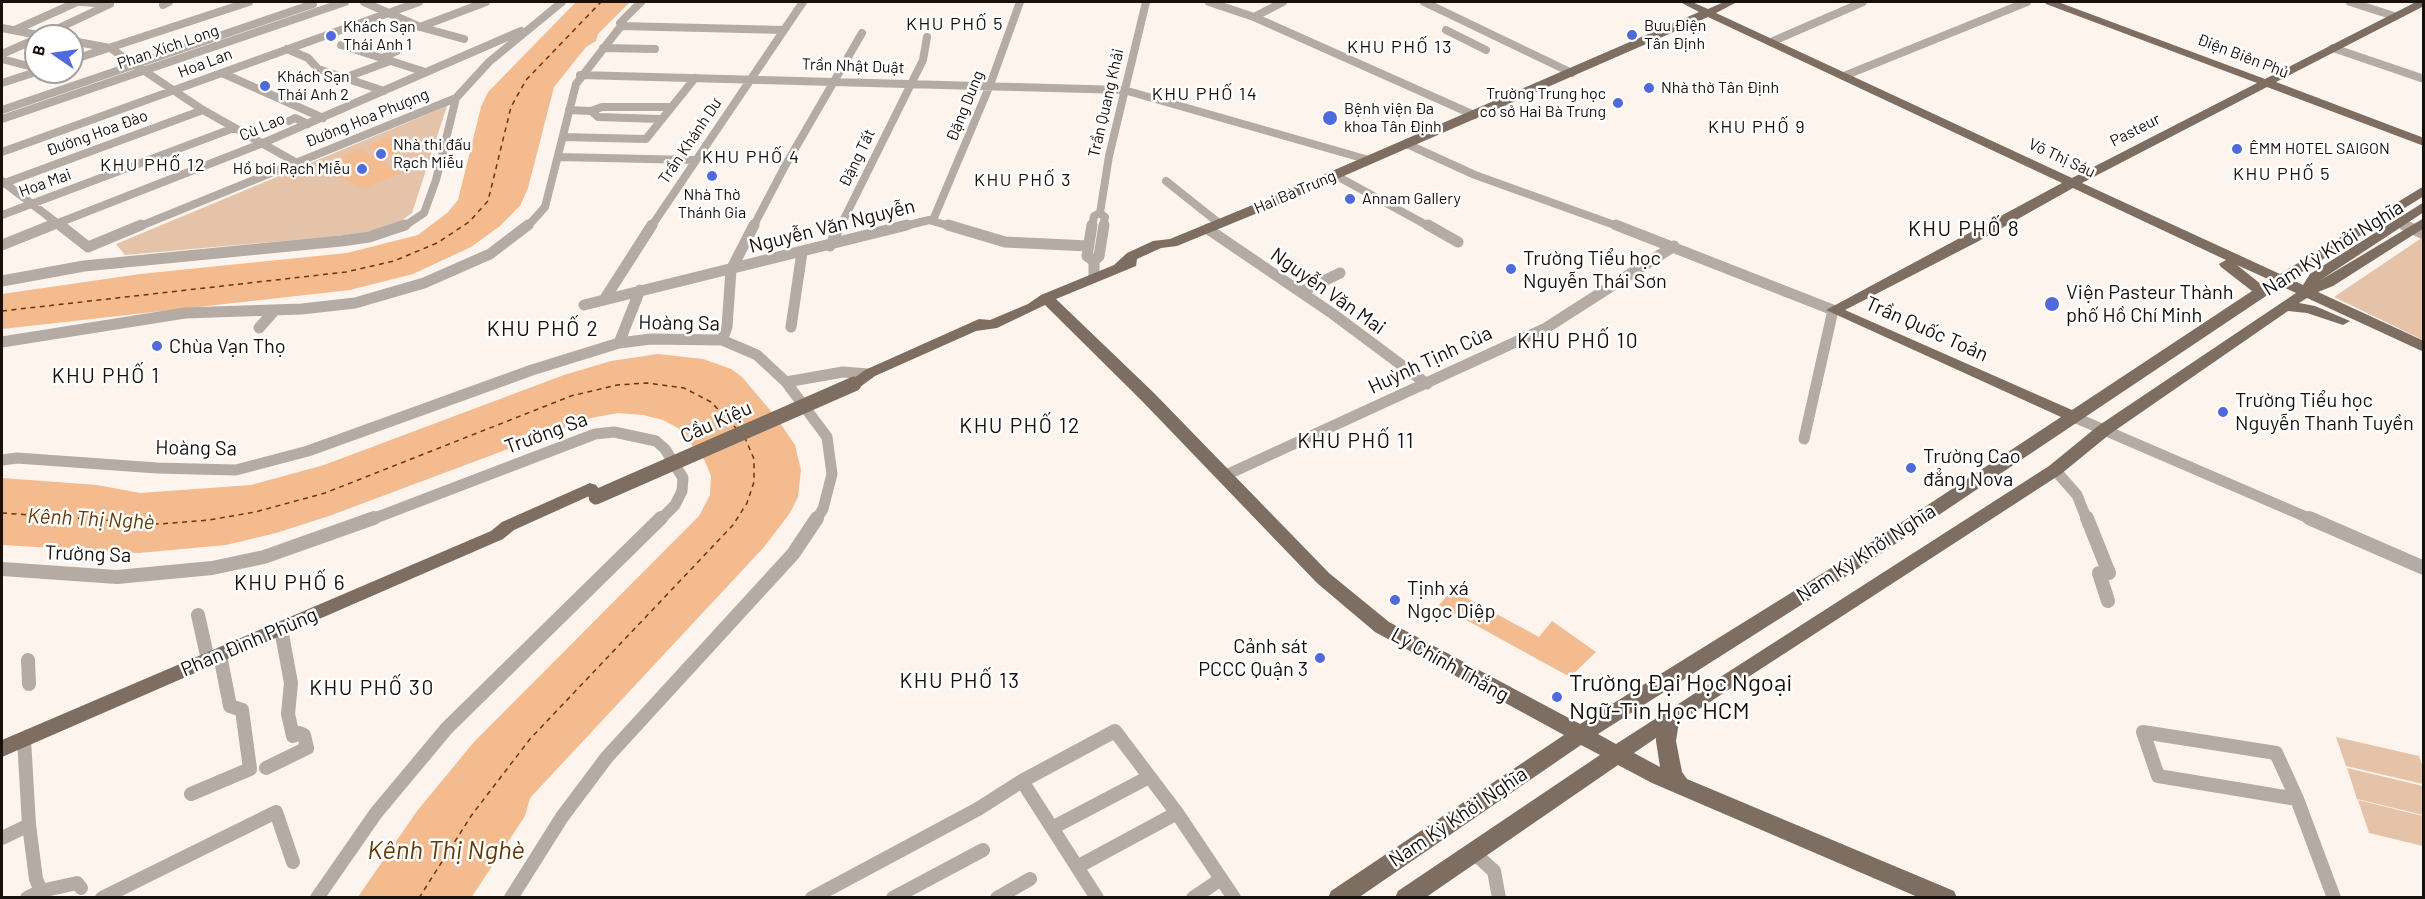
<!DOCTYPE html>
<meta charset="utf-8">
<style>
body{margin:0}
#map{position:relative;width:2425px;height:899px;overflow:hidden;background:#fdf4ee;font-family:Barlow,sans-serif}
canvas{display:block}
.frame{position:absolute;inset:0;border:3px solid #17100b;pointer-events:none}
.north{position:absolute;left:24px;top:24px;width:60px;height:60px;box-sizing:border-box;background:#fff;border:2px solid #a29f9d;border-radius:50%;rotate:283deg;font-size:16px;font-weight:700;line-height:24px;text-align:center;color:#17100b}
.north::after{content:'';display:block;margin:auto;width:21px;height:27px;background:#4f6adf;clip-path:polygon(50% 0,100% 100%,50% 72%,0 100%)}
</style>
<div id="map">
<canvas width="2425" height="899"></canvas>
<div class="frame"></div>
<div class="north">B</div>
</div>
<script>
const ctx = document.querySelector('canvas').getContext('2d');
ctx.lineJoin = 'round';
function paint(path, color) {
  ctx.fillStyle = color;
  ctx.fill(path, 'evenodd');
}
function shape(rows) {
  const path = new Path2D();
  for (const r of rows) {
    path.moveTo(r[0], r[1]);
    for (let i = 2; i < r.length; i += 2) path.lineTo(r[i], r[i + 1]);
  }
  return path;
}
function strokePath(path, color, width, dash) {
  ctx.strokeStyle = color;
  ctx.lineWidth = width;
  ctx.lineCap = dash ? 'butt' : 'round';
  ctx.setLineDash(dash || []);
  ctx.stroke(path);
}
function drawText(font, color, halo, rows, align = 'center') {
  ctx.font = font + ' Barlow,sans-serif';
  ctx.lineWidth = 5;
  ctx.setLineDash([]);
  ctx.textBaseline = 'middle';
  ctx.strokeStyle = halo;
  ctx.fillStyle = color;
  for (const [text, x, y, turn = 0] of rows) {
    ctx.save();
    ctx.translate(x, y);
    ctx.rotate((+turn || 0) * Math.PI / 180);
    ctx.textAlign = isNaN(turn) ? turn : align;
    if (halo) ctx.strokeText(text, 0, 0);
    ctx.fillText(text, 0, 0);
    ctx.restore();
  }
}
paint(shape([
 [447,106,412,213,391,228,339,236,125,255,116,244],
 [2423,237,2423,340,2334,297],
 [2336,737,2419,756,2423,768,2423,784,2346,766],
 [2347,768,2423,786,2423,815,2357,799],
 [2358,800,2423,816,2423,846,2369,833]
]), '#e5c3a8');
paint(shape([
 [576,2,630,2,598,34,596,41,586,47,554,87,528,188,520,206,500,226,471,247,413,274,350,290,2,329,2,294,140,274,347,253,418,235,447,213,458,200,481,107,488,92],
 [388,137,408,148,388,157,368,146],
 [361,149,401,173,362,189,323,165],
 [658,354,703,359,731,369,742,377,776,417,795,445,801,470,798,497,790,513,764,547,530,798,525,816,471,898,358,897,417,811,474,742,699,516,710,495,711,476,705,461,678,428,663,420,643,415,618,413,591,418,329,516,276,533,226,545,139,553,2,545,2,478,97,485,140,493,251,485,324,465,564,375,611,361],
 [1452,590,1539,637,1552,621,1596,652,1570,677,1439,605]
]), '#f3bb8e');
strokePath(shape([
 [2,311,346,272,394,261,437,243,469,222,488,201,511,107,526,80,601,2],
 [2,513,159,524,209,520,255,512,325,493,571,396,617,385,647,383,684,388,711,402,736,428],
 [419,898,471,816,530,739,733,525,747,503,754,482,754,459,745,438]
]), '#6a3800', 1.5, [5, 4.5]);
strokePath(shape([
 [81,2,109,4],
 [364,2,420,27,486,2],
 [1209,2,1254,17,1474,115],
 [1424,2,1572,73],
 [2350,2,2394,16],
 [163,5,169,2],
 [1254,17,1283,2],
 [621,26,784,30],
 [420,27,464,39],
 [2,28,43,36],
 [15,30,77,2],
 [1446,30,1486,50],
 [42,36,110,4],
 [72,41,110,48,203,110,297,163],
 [1771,42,1863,2],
 [341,45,425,72],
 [382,46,397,51,382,58],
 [603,48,655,49],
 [2333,48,2424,79],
 [287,49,308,58,318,69,384,91],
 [2,54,36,39],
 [2,59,36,68],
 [72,60,249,2],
 [222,73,323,118],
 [580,75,1124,90,1369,160],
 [1844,76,2027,2],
 [344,78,390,61],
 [2,83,36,72],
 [2,110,313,4],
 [569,110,591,111,598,117,660,119],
 [591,111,602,107,671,107],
 [2,119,345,2],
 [289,121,295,118,308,124],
 [563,137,646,139,695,78],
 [1407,144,1475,175,1620,227],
 [2,152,419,2],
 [558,157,694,160],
 [1335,175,1430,227],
 [2,181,62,227],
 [1166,181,1220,224],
 [2,184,203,110],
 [1100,213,1105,217,1103,227],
 [2,215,234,128],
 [933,220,990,85,1020,2],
 [2399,223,2408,227],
 [48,227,263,143,521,31],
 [138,227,456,98],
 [403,227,424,213,436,180,456,98,489,62,562,2],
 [527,227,545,207,576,84,621,26,620,23,641,2],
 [651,227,803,2],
 [753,227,785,166,862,33],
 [840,227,923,60,927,37],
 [901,227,929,220,953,227],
 [1092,227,1094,216,1100,213,1109,156,1146,2]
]), '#b4aba4', 8);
strokePath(shape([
 [60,225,88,247],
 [948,225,1005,242,1089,246],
 [1092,225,1087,256,1094,261],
 [1428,225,1458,242],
 [1616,225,1833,310,1804,439],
 [2404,225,2424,234],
 [1208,229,1333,314,1427,384],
 [2,245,52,225],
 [830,246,840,225],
 [88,247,141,225],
 [1094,277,1094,261,1099,256,1104,225],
 [2,281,84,266,341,241,369,237,405,225],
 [1301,292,1340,273],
 [604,300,652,225],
 [584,305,907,225],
 [791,327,802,252],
 [259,328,275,310],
 [722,340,727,327,731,270,754,225],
 [2,342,185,313,302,309,355,303,424,283,490,254,528,225],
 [619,343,640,290],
 [786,382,843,372,868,374],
 [2074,417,2313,520],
 [2,460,17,458,157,468,236,470,308,451,532,370,619,343,651,339,722,340,757,355,786,382,827,437,832,474,823,509,816,520],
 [2055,470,2077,495,2087,520],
 [1226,475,1546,328,1674,246],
 [370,520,595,434,614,432,656,441,665,449,683,478,682,491,675,505,660,520]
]), '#b4aba4', 11);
strokePath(shape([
 [2087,518,2109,573,2099,573,2108,601],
 [2309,518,2424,568],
 [2,569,117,577,212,568,264,557,374,518],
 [198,615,208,660],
 [28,660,29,684],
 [2143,732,2276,753,2297,799,2158,776,2143,732],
 [24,739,29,825,36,879,41,891,77,883,81,888],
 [266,768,307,748,304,735,299,733,293,736,288,714,291,683,281,629],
 [1022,781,1097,898],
 [191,794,250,769,242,710,230,706,220,655],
 [2297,799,2334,898],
 [1177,813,1234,898],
 [1052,828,1149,777],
 [2,838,29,825],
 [1474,853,1494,871,1499,898],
 [27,898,41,891],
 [102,898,276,812,293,862],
 [317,898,376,813,447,728,661,518],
 [511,898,562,817,607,757,793,554,817,518],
 [812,898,978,809,1022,781,1115,731,1177,813,1077,867],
 [893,898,983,850],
 [997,898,1030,879],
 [1193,898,1221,879]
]), '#b4aba4', 14);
paint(shape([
 [1680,2,1692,2,1708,9,1724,2,1737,2,1716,13,2072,178,2257,83,2046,4,2045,2,2058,2,2265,79,2416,2,2424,2,2424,6,2276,82,2424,138,2424,146,2267,87,2082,183,2280,274,2424,186,2424,196,2291,279,2303,285,2310,274,2424,202,2424,212,2319,281,2424,218,2424,228,2333,286,2318,292,2424,341,2424,352,2307,298,2299,303,2315,306,2350,321,2343,325,2307,313,2288,311,2110,434,2061,474,1679,722,1676,741,1682,772,1687,779,1954,891,1957,898,1920,898,1652,783,1618,765,1425,898,1395,898,1398,891,1600,755,1581,745,1358,898,1328,898,1331,891,1564,735,1375,632,1317,583,1142,401,1045,305,997,328,976,331,875,376,860,387,848,387,846,384,865,370,979,319,990,320,1028,304,1041,295,1114,265,1127,253,1153,241,1170,239,1272,197,1699,12,1680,2],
 [1708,17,2062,183,1826,310,2061,417,1852,555,1580,724,1389,622,1329,573,1154,393,1056,299,1136,266,1137,259,1161,248,1177,246,1282,203,1708,17],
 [2073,188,2226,260,2219,264,2221,267,2252,291,2072,410,1845,310,1977,242,2073,188],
 [2237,265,2270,280,2262,285,2237,265],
 [2281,286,2296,293,2098,426,2049,466,1616,744,1598,734,1864,565,2281,286],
 [1656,738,1656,741,1660,767,1634,753,1656,738],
 [590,483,596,485,599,489,596,493,514,530,503,539,2,757,2,740,491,531,502,522,590,483]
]), '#7d6e61');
strokePath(shape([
 [596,497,854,384]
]), '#7d6e61', 15);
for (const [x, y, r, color] of [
 [1632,35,6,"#4f6adf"],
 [331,36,6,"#4f6adf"],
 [265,86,6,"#4f6adf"],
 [1649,88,6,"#4f6adf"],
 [1618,103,6,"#4f6adf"],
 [1330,118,8,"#4f6adf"],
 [2237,149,6,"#4f6adf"],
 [381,154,6,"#4f6adf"],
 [362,169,6,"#4f6adf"],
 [712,176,6,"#4f6adf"],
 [1350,199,6,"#4f6adf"],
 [1511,269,6,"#4f6adf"],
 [2052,304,8,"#4f6adf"],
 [157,346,6,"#4f6adf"],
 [2223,412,6,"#4f6adf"],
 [1911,468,6,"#4f6adf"],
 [1395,600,6,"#4f6adf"],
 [1320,658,6,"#4f6adf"],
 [1557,697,6,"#4f6adf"]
]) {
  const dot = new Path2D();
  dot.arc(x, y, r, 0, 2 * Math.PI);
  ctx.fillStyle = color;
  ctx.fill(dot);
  strokePath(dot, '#fff', 2);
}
drawText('16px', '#17100b', '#fff', [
 ["Bưu Điện",1644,26],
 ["Tân Định",1644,44],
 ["Khách Sạn",343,27],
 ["Thái Anh 1",343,45],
 ["Khách Sạn",277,77],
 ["Thái Anh 2",277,95],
 ["Nhà thờ Tân Định",1661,88],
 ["Trường Trung học",1606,94,"right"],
 ["cơ sở Hai Bà Trưng",1606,112,"right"],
 ["Bệnh viện Đa",1344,109],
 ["khoa Tân Định",1344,127],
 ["Nhà thi đấu",393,145],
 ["Rạch Miễu",393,163],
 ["ÊMM HOTEL SAIGON",2249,149],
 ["Hồ bơi Rạch Miễu",350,169,"right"],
 ["Nhà Thờ",712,195,"center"],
 ["Thánh Gia",712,213,"center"],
 ["Annam Gallery",1362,199]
], 'left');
drawText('16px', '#17100b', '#fff', [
 ["Phan Xích Long",168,47,-19],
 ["Điện Biên Phủ",2243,56,21],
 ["Hoa Lan",205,63,-21],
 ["Trần Nhật Duật",853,66,2],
 ["Trần Quang Khải",1106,103,-77],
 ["Đặng Dung",965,106,-68],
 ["Đường Hoa Phượng",367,118,-22],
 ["Cù Lao",262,127,-23],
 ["Pasteur",2135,130,-27],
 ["Đường Hoa Đào",97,133,-20],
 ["Trần Khánh Dư",690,141,-56],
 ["Ðặng Tất",857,158,-64],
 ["Võ Thị Sáu",2062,158,25],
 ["Hoa Mai",45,183,-20],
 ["Hai Bà Trưng",1295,192,-23]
]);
ctx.letterSpacing = '1.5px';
drawText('18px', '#17100b', '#fff', [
 ["KHU PHỐ 5",955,24],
 ["KHU PHỐ 13",1400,47],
 ["KHU PHỐ 14",1205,94],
 ["KHU PHỐ 9",1757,127],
 ["KHU PHỐ 4",751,157],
 ["KHU PHỐ 12",153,165],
 ["KHU PHỐ 5",2282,174],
 ["KHU PHỐ 3",1023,180]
]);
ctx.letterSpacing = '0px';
drawText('20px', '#17100b', '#fff', [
 ["Nguyễn Văn Nguyễn",832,226,-14],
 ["Nam Kỳ Khởi Nghĩa",2333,248,-32],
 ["Nguyễn Văn Mai",1328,291,35],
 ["Hoàng Sa",679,323,1],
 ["Trần Quốc Toản",1927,329,24],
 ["Huỳnh Tịnh Của",1430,360,-25],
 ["Cầu Kiệu",716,422,-24],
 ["Trường Sa",546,433,-20],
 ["Hoàng Sa",196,448,1],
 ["Nam Kỳ Khởi Nghĩa",1866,553,-33],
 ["Trường Sa",88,554,2],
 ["Phan Đình Phùng",249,642,-23],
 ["Lý Chính Thắng",1450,665,29],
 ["Nam Kỳ Khởi Nghĩa",1458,817,-34]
]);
drawText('20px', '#17100b', '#fff', [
 ["Trường Tiểu học",1523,258],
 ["Nguyễn Thái Sơn",1523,281],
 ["Viện Pasteur Thành",2066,292],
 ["phố Hồ Chí Minh",2066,315],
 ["Chùa Vạn Thọ",169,346],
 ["Trường Tiểu học",2235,400],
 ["Nguyễn Thanh Tuyền",2235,423],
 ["Trường Cao",1923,456],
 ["đẳng Nova",1923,479],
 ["Tịnh xá",1407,588],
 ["Ngọc Diệp",1407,611],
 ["Cảnh sát",1308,646,"right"],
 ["PCCC Quận 3",1308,669,"right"]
], 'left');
ctx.letterSpacing = '1.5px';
drawText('21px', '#17100b', '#fff', [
 ["KHU PHỐ 8",1964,229],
 ["KHU PHỐ 2",543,329],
 ["KHU PHỐ 10",1578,341],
 ["KHU PHỐ 1",106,376],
 ["KHU PHỐ 12",1020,426],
 ["KHU PHỐ 11",1356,441],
 ["KHU PHỐ 6",290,583],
 ["KHU PHỐ 13",960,681],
 ["KHU PHỐ 30",372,688]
]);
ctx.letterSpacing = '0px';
drawText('italic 21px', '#6a3800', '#fff', [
 ["Kênh Thị Nghè",91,519,3]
]);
drawText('24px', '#17100b', '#fff', [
 ["Trường Đại Học Ngoại",1569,683],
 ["Ngữ-Tin Học HCM",1569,711]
], 'left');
drawText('italic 26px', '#6a3800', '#fff', [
 ["Kênh Thị Nghè",446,850]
]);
</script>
